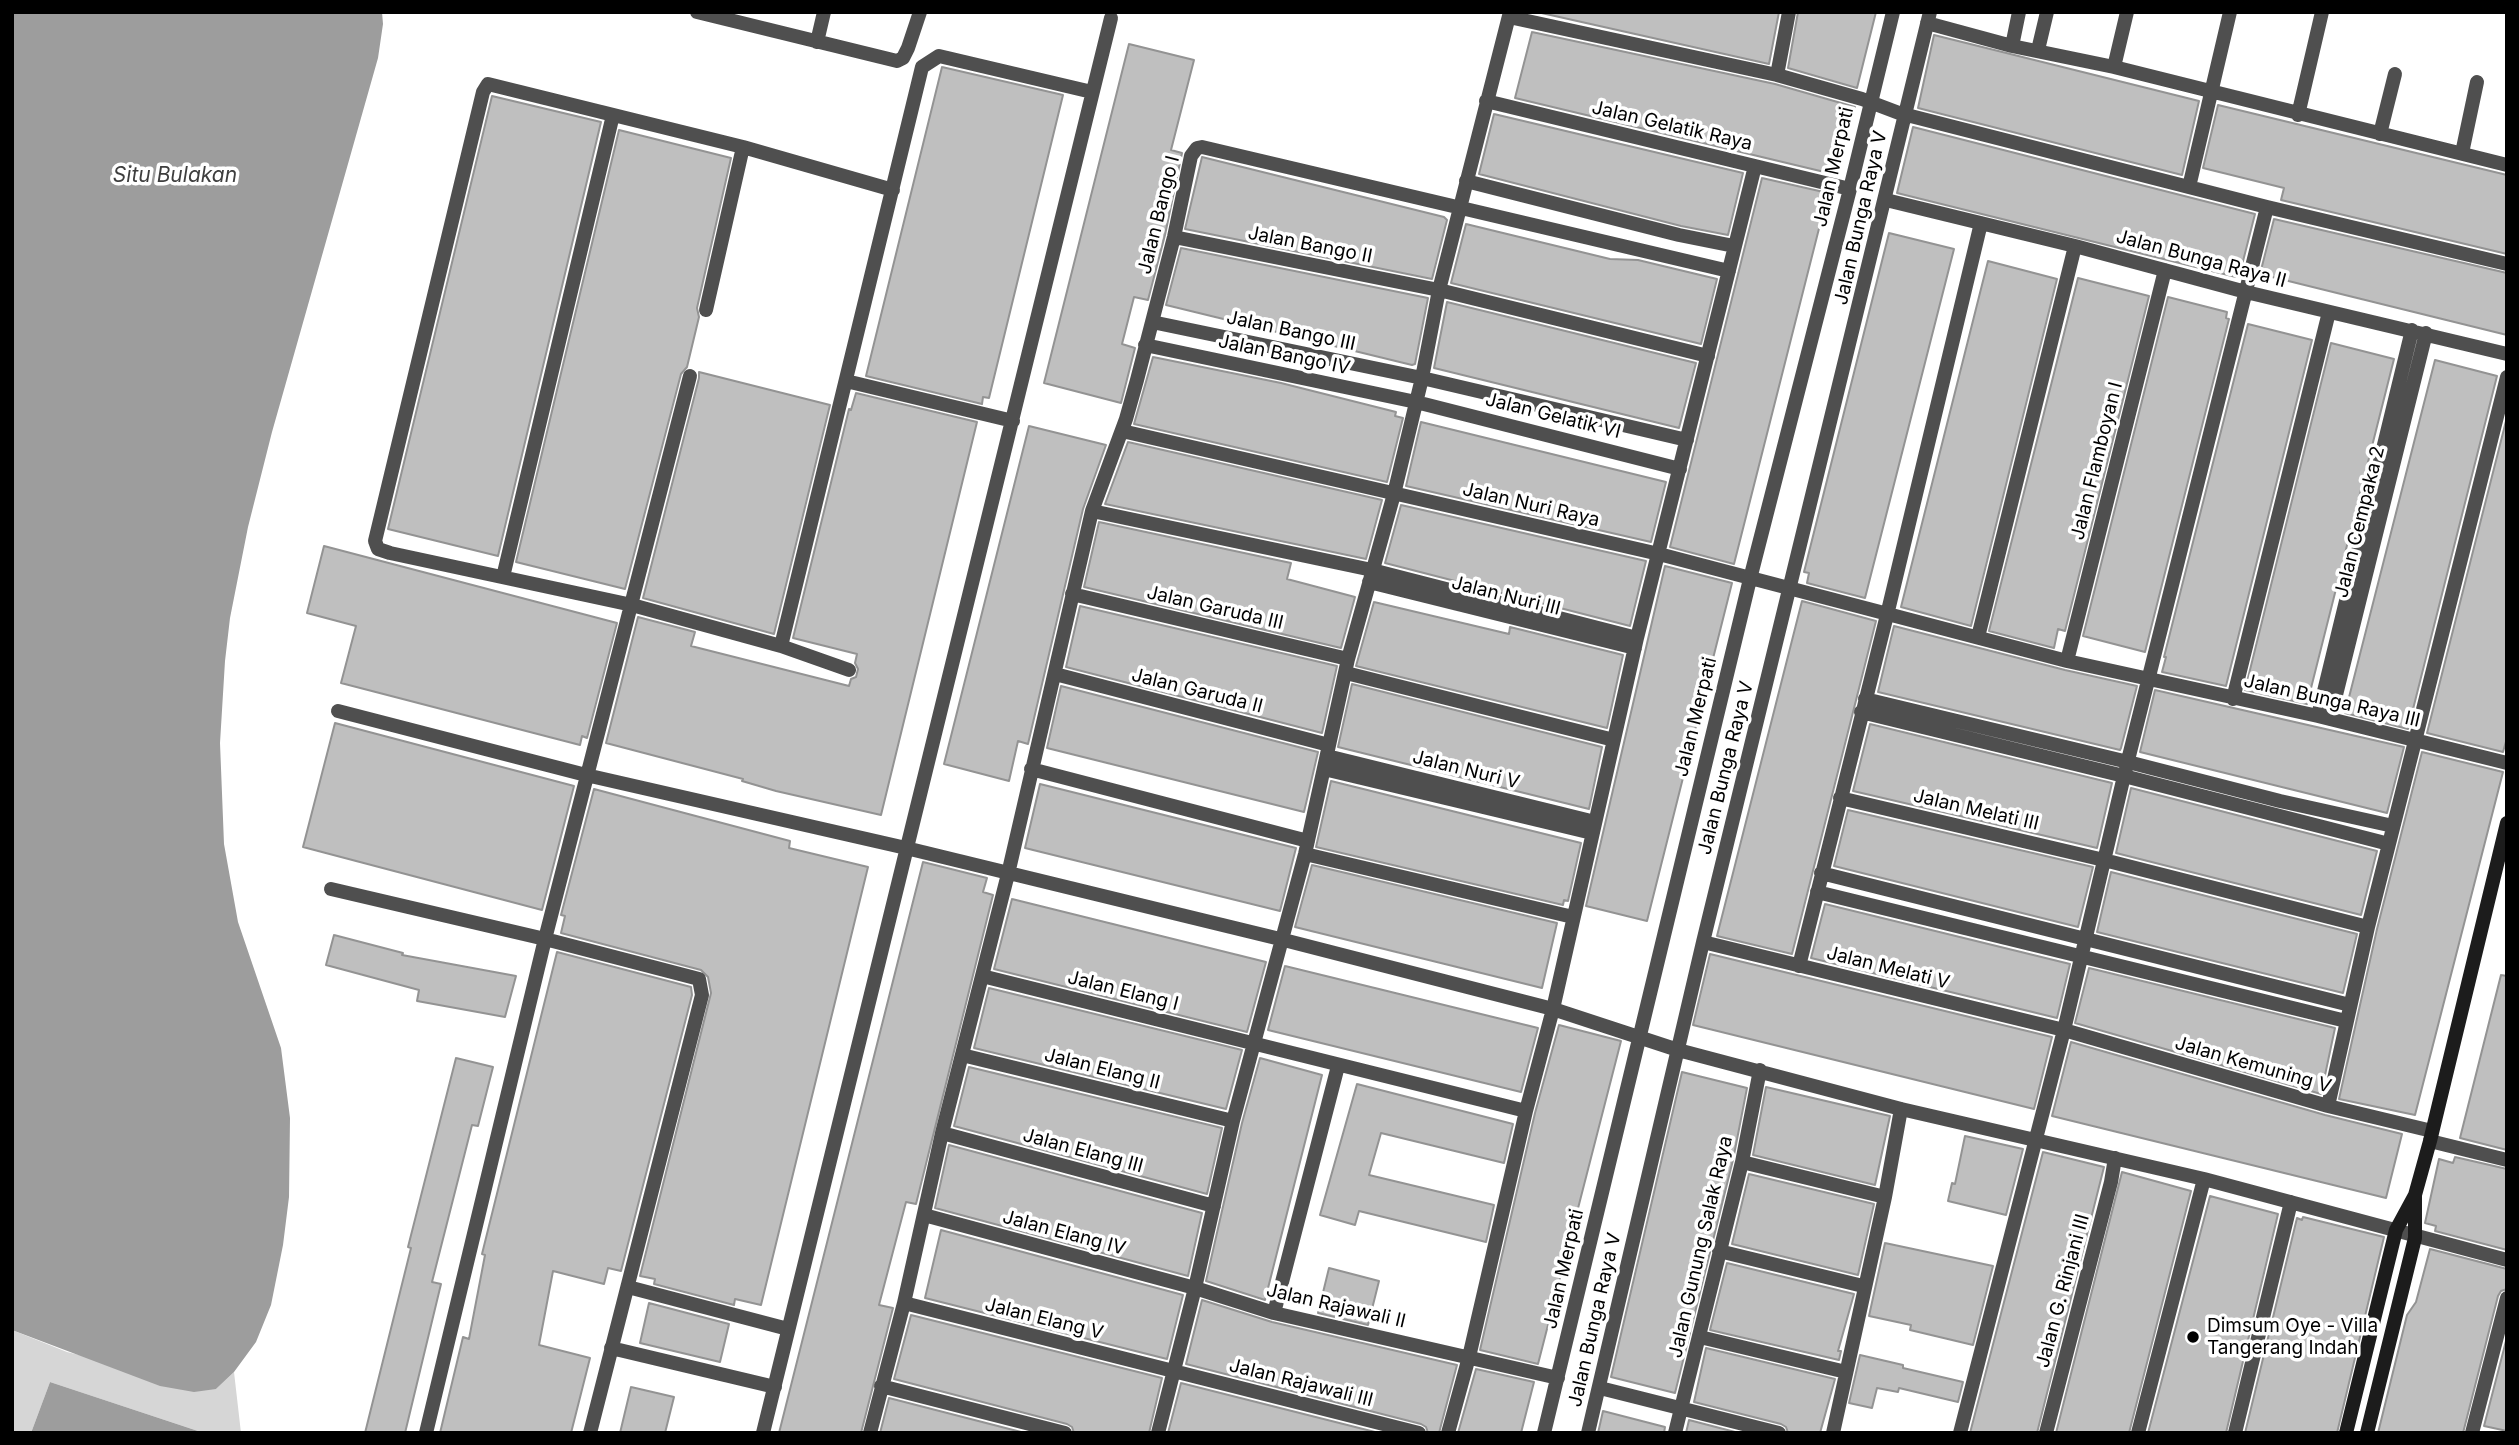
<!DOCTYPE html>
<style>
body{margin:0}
#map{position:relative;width:2519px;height:1445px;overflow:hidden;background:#fff;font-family:Inter,sans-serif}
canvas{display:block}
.frame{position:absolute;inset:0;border:14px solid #000;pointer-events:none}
</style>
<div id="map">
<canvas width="2519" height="1445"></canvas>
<div class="frame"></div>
</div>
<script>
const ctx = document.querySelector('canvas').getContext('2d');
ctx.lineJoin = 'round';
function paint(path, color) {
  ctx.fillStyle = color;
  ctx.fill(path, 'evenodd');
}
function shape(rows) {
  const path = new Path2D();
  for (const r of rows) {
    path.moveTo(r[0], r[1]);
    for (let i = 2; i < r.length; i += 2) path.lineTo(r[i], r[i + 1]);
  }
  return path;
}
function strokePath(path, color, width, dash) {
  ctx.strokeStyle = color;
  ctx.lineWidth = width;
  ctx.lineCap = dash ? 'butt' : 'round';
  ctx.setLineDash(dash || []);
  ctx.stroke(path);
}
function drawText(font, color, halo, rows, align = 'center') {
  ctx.font = font + ' Inter,sans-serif';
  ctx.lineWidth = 7;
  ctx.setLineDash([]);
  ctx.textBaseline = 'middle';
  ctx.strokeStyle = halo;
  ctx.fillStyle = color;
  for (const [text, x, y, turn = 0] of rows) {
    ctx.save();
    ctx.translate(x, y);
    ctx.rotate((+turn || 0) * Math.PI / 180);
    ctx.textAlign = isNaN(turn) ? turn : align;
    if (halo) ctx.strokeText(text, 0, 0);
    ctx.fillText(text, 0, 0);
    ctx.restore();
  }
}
paint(shape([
 [12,1330,67,1352,216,1389,234,1372,241,1433,204,1433,50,1382,31,1433,12,1433]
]), '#d6d6d6');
paint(shape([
 [12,12,382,12,383,24,378,58,272,432,248,527,230,618,225,661,220,743,224,844,238,922,281,1048,290,1118,289,1197,283,1245,271,1305,256,1342,234,1372,216,1389,194,1392,160,1386,12,1330],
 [50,1382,204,1433,31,1433]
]), '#9d9d9d');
const building = shape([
 [1537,12,1779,12,1769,64,1537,12],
 [1798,12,1876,12,1857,88,1788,68,1798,12],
 [1532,32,1775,84,1855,107,1837,175,1515,98,1532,32],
 [1934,35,2199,101,2182,175,1918,108,1934,35],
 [1129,44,1194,60,1171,150,1182,153,1165,235,1148,300,1134,297,1122,344,1135,348,1121,403,1044,383,1129,44],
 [942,67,1063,95,989,398,983,397,982,404,866,376,942,67],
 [492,96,601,122,498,556,388,529,492,96],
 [2218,105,2507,175,2507,254,2281,200,2284,188,2203,168,2218,105],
 [1494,114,1743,173,1728,235,1681,226,1479,174,1494,114],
 [1913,127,2255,214,2241,269,2238,268,2236,277,1897,193,1913,127],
 [619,130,731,158,697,308,699,317,687,367,681,374,625,589,516,562,619,130],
 [1202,157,1444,217,1447,220,1432,279,1185,229,1202,157],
 [1762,178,1828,193,1734,564,1670,547,1762,178],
 [2274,219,2507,273,2507,335,2260,274,2274,219],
 [1466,224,1610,259,1638,260,1717,279,1701,344,1451,283,1466,224],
 [1889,233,1954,249,1865,598,1807,583,1809,573,1804,572,1889,233],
 [1181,248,1428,298,1415,364,1412,365,1166,305,1181,248],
 [1988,261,2057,279,1971,626,1901,607,1988,261],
 [2078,278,2149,296,2065,631,2058,629,2054,648,1989,631,2078,278],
 [2168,297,2227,312,2226,318,2229,319,2145,652,2083,636,2168,297],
 [1447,302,1696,363,1679,428,1434,368,1447,302],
 [2248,324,2312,340,2226,686,2162,672,2166,657,2164,657,2248,324],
 [2331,343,2394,359,2307,704,2245,690,2331,343],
 [1153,357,1281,383,1396,412,1395,416,1403,418,1387,482,1134,424,1153,357],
 [2435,360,2497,376,2408,729,2345,713,2435,360],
 [699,372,830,405,774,634,643,598,699,378,699,372],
 [856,393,977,422,881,815,776,791,742,781,743,779,606,743,638,617,695,632,691,646,849,686,851,679,856,677,858,669,855,663,857,654,793,638,849,409,851,410,856,393],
 [2507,417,2507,738,2503,752,2427,733,2507,417],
 [1421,422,1666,482,1651,542,1406,486,1421,422],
 [1029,426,1106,445,1083,509,1028,744,1018,741,1009,781,944,764,1029,426],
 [1128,442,1382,500,1366,559,1105,504,1128,442],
 [1401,505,1646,561,1630,626,1385,563,1401,505],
 [1099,522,1291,563,1287,579,1355,597,1341,648,1084,587,1099,522],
 [324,546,617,623,587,738,582,736,580,745,341,683,356,626,307,613,324,546],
 [1665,566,1732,583,1647,921,1586,906,1665,566],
 [1802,601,1876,621,1792,954,1717,936,1802,601],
 [1374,602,1509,634,1510,627,1623,655,1607,728,1356,666,1374,602],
 [1080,606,1337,666,1322,733,1066,667,1080,606],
 [1894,626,2065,670,2137,686,2121,748,2120,750,1878,692,1894,626],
 [1352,684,1602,747,1589,809,1338,747,1352,684],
 [1061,686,1318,752,1304,812,1047,748,1061,686],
 [2155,690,2404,747,2387,813,2140,752,2155,690],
 [335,723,574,786,542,910,303,847,335,723],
 [1870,724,2112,783,2097,848,1853,791,1870,724],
 [2422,752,2503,772,2415,1115,2339,1099,2377,929,2422,752],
 [1331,781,1581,843,1568,901,1564,900,1563,905,1316,847,1331,781],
 [1040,784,1296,848,1280,911,1025,848,1040,784],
 [2131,788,2377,851,2361,915,2116,853,2131,788],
 [594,789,790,841,789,848,868,867,761,1305,735,1299,734,1305,654,1284,655,1279,640,1276,711,993,708,977,701,970,561,933,565,916,561,915,594,789],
 [1848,810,2093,867,2078,927,1834,866,1848,810],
 [923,862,987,878,983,892,993,895,916,1204,906,1202,879,1305,893,1308,861,1433,779,1433,923,862],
 [1312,865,1557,923,1542,988,1295,927,1312,865],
 [2111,872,2357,934,2343,993,2097,932,2111,872],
 [1012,899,1266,962,1247,1032,994,969,1012,899],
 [1825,904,2070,964,2057,1018,1811,958,1825,904],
 [334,935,403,953,402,955,516,976,505,1017,417,1001,419,990,326,965,334,935],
 [557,952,691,987,692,995,621,1271,608,1268,604,1284,553,1271,539,1345,590,1358,571,1433,440,1433,463,1337,469,1339,485,1255,482,1254,557,952],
 [1710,954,2052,1037,2034,1109,1693,1025,1710,954],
 [1285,966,1538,1028,1521,1092,1268,1030,1285,966],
 [2089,968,2335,1028,2321,1094,2075,1023,2089,968],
 [2501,975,2507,976,2507,1150,2460,1138,2501,975],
 [989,988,1242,1050,1226,1109,974,1048,989,988],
 [1559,1025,1621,1041,1538,1364,1480,1350,1535,1113,1559,1025],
 [2071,1042,2325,1115,2402,1134,2386,1198,2052,1116,2071,1042],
 [456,1058,493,1067,478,1126,472,1125,432,1282,441,1284,405,1433,365,1433,411,1248,408,1247,456,1058],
 [1260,1058,1322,1075,1265,1300,1206,1281,1242,1123,1260,1058],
 [969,1067,1222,1128,1207,1194,954,1126,969,1067],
 [1682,1072,1747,1088,1733,1160,1675,1393,1611,1377,1682,1072],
 [1357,1084,1513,1124,1504,1163,1381,1133,1369,1175,1494,1205,1486,1242,1359,1211,1355,1225,1320,1215,1357,1084],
 [1766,1087,1890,1116,1875,1185,1753,1155,1766,1087],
 [1965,1136,2023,1149,2006,1215,1948,1201,1952,1183,1955,1184,1965,1136],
 [949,1145,1202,1213,1188,1276,935,1208,949,1145],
 [2043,1152,2104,1167,2037,1433,1970,1433,2043,1152],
 [2455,1157,2507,1169,2507,1250,2435,1231,2436,1226,2425,1223,2439,1159,2453,1163,2455,1157],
 [2122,1172,2191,1191,2129,1433,2056,1433,2122,1172],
 [1749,1174,1874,1204,1858,1275,1732,1244,1749,1174],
 [2210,1196,2278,1214,2226,1433,2148,1433,2210,1196],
 [2303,1217,2384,1237,2337,1433,2245,1433,2297,1218,2302,1220,2303,1217],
 [941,1230,1183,1295,1167,1359,925,1298,941,1230],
 [1885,1243,1993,1266,1973,1345,1910,1330,1911,1325,1869,1316,1885,1243],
 [2430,1249,2507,1269,2507,1289,2501,1291,2498,1296,2463,1433,2378,1433,2407,1315,2416,1302,2430,1249],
 [1727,1263,1854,1294,1838,1351,1841,1351,1839,1360,1710,1330,1727,1263],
 [1329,1268,1379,1281,1368,1325,1318,1313,1329,1268],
 [1202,1300,1272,1322,1457,1365,1439,1433,1428,1433,1426,1427,1421,1424,1186,1364,1202,1300],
 [649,1303,729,1324,720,1362,640,1343,649,1303],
 [911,1315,1162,1378,1149,1433,1074,1433,1072,1427,1067,1424,894,1379,911,1315],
 [2507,1337,2507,1431,2484,1426,2507,1337],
 [1706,1348,1835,1379,1820,1433,1788,1433,1786,1427,1781,1424,1694,1402,1706,1348],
 [1860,1355,1903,1365,1903,1368,1963,1382,1958,1402,1899,1388,1898,1392,1877,1388,1872,1408,1849,1403,1860,1355],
 [1476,1369,1534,1382,1521,1433,1458,1433,1476,1369],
 [1181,1383,1379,1433,1168,1433,1181,1383],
 [631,1387,674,1397,665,1433,620,1433,631,1387],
 [889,1398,1025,1433,880,1433,889,1398],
 [1603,1411,1665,1427,1664,1433,1598,1433,1603,1411],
 [1689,1420,1739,1433,1686,1433,1689,1420]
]);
paint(building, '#bfbfbf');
strokePath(building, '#939393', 2);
strokePath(shape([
 [697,12,897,61,903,58,908,48,920,12],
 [1509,17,1777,75,1862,99,1899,113,2267,207,2507,264],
 [1927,23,2012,46,2114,67,2507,165],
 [817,42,824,12],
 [2012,46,2019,12],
 [2038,50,2047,12],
 [2114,67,2127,12],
 [1777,75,1789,12],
 [1486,101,1850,189],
 [2298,115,2322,12],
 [2380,134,2395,74],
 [2462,153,2477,82],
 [1466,181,1679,235,1734,246],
 [2189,187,2230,12],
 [1886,200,2075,246,2246,292,2507,354],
 [1174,237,1439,290,1708,356],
 [706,310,743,147],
 [1152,322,1422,378,1687,440],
 [1145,345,1416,402,1680,469],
 [846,381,1013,421],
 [1122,431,1659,554,2067,661,2318,716,2507,763],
 [1092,511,1372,570,1637,638],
 [503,577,613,115],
 [1369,582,1635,648],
 [1072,594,1348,659],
 [1978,637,2075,246],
 [781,646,922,67,939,56,1092,92],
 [2067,661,2165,270],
 [849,670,781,646,632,605,390,553,378,549,375,541,483,92,488,84,743,147,893,190],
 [1346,673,1614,740],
 [1055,674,1329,745],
 [1865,699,2128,762,2280,801,2393,826],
 [2233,699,2329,312],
 [338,711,586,775,906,848,1280,939,1553,1009,1678,1050,1901,1109,2204,1179,2507,1260],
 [1861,712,2124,776,2389,844],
 [2318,716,2412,330],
 [2330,719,2426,333],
 [1327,756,1595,822],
 [1031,769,1308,841],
 [1324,769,1592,833],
 [1840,798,2104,860,2368,927],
 [1305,854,1573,917],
 [1821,873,2350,1005],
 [331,889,545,939,699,979,702,995,590,1433],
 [1817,892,2346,1021],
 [1703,942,2064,1030,2328,1106,2432,1131],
 [1799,966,1887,615,1981,223],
 [982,976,1526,1111],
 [962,1055,1233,1121],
 [2328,1106,2368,927,2507,377],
 [942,1133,1214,1206],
 [2430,1141,2507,1160],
 [1742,1162,1885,1197],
 [924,1215,1195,1288,1274,1313,1558,1378],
 [1719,1251,1863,1286],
 [628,1287,788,1329],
 [904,1303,1419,1433],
 [1274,1313,1338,1066],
 [1700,1337,1846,1372],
 [611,1348,775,1387],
 [881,1386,1065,1433],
 [1600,1388,1779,1433],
 [426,1433,545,939,690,376],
 [763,1433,1111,18],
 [870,1433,904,1303,942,1133,1008,874,1092,511,1126,419,1137,380,1174,237,1191,156,1197,148,1202,147,1729,271],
 [1158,1433,1195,1288,1233,1121,1305,854,1348,659,1394,494,1422,378,1439,290,1510,12],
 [1448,1433,1469,1357,1526,1111,1553,1009,1637,638,1755,166],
 [1544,1433,1750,579,1850,189,1893,12],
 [1588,1433,1703,942,1930,12],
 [1675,1433,1742,1162,1760,1070],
 [1833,1433,1885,1197,1901,1109],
 [1960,1433,2064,1030,2124,776,2267,207],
 [2046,1433,2111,1182,2115,1158],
 [2138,1433,2204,1179],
 [2235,1433,2291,1202],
 [2472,1433,2507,1298]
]), '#4f4f4f', 14);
strokePath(shape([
 [2346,1433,2396,1230,2415,1195,2430,1141,2507,823],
 [2367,1433,2415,1238,2415,1196]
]), '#1c1c1c', 14);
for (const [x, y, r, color] of [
 [2193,1337,7,"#000"]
]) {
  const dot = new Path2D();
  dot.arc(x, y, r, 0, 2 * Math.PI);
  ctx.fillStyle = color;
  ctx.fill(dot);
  strokePath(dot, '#fff', 2.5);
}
drawText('19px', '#000', '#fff', [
 ["Jalan Gelatik Raya",1672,126,13],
 ["Jalan Merpati",1834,167,-77],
 ["Jalan Bango I",1159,215,-76],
 ["Jalan Bunga Raya V",1861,218,-77],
 ["Jalan Bango II",1310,245,11],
 ["Jalan Bunga Raya II",2201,259,15],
 ["Jalan Bango III",1291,331,12],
 ["Jalan Bango IV",1284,355,12],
 ["Jalan Gelatik VI",1553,416,14],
 ["Jalan Flamboyan I",2097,461,-76],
 ["Jalan Nuri Raya",1531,505,13],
 ["Jalan Cempaka 2",2360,522,-76],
 ["Jalan Nuri III",1506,596,14],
 ["Jalan Garuda III",1215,608,13],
 ["Jalan Garuda II",1197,691,14],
 ["Jalan Bunga Raya III",2332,701,13],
 ["Jalan Merpati",1696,717,-76],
 ["Jalan Bunga Raya V",1726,768,-76],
 ["Jalan Nuri V",1466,770,14],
 ["Jalan Melati III",1976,810,13],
 ["Jalan Melati V",1888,968,14],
 ["Jalan Elang I",1123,991,14],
 ["Jalan Kemuning V",2253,1065,16],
 ["Jalan Elang II",1102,1069,14],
 ["Jalan Elang III",1083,1151,15],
 ["Jalan Elang IV",1064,1233,15],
 ["Jalan Gunung Salak Raya",1701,1247,-77],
 ["Jalan Merpati",1564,1269,-77],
 ["Jalan G. Rinjani III",2063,1291,-75],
 ["Jalan Rajawali II",1336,1306,13],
 ["Jalan Elang V",1044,1319,14],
 ["Jalan Bunga Raya V",1595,1320,-77],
 ["Jalan Rajawali III",1301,1383,14]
]);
drawText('19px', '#000', '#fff', [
 ["Dimsum Oye - Villa",2207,1326],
 ["Tangerang Indah",2207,1348]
], 'left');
drawText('italic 21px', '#3e3e3e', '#fff', [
 ["Situ Bulakan",175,176]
]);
</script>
